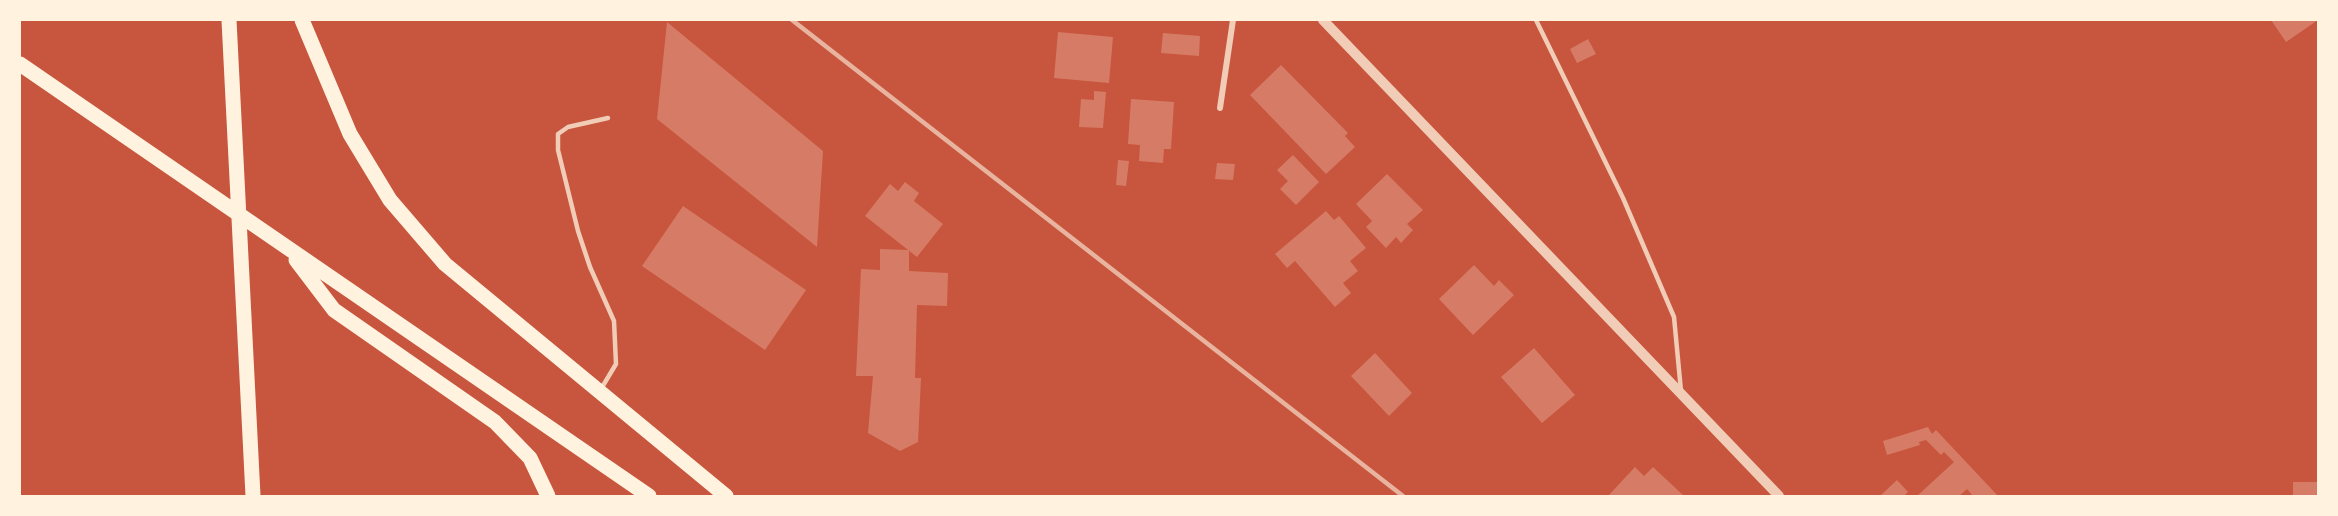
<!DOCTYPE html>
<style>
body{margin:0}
#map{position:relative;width:2338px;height:516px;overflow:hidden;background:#c8553d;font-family:Lato,sans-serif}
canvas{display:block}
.frame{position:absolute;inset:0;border:21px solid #fff3e0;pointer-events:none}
</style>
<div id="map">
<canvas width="2338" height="516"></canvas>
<div class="frame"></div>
</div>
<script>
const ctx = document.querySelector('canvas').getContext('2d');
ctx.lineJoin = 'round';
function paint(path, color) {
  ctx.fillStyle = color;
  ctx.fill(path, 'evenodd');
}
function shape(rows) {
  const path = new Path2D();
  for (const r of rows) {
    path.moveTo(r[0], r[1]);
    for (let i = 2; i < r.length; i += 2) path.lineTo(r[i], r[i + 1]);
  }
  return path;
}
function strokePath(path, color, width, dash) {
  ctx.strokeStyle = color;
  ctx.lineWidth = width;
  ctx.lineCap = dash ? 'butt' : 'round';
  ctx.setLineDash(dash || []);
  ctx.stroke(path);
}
paint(shape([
 [2271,20,2318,20,2286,42],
 [667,22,823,151,817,247,657,119],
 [1058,32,1113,37,1109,83,1054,78],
 [1163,33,1200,36,1199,56,1161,53],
 [1588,39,1596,54,1577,63,1570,49],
 [1281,65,1348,133,1345,136,1355,147,1326,174,1250,95],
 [1094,91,1106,92,1103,128,1079,127,1081,99,1094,100],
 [1131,99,1174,102,1171,149,1164,149,1163,163,1139,161,1140,145,1128,144],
 [1293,155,1319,182,1296,205,1280,189,1288,181,1277,170],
 [1118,160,1129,161,1126,186,1116,185],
 [1217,163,1235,164,1233,180,1215,179],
 [1387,174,1423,210,1407,224,1413,230,1401,243,1396,237,1386,248,1366,227,1372,221,1356,204],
 [905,182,919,193,914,201,943,224,917,257,865,216,890,184,898,191],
 [683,206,806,290,765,350,642,266],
 [1326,211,1334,220,1339,216,1366,248,1350,261,1358,271,1343,283,1351,293,1335,307,1295,261,1287,268,1275,254],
 [880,249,909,250,909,271,948,273,947,306,917,305,915,378,921,378,918,442,900,451,868,433,873,376,856,376,861,269,880,270],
 [1474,265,1494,286,1499,280,1514,295,1473,335,1439,299],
 [1534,348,1575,395,1542,423,1501,377],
 [1375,353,1412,393,1389,416,1351,376],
 [1928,427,1932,434,1936,430,1998,496,1973,496,1967,489,1959,496,1917,496,1954,462,1944,452,1941,455,1926,440,1919,442,1920,445,1887,455,1883,441],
 [1635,467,1644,476,1653,467,1684,496,1608,496],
 [1897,480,1908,492,1904,496,1880,496],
 [2293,482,2318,482,2318,496,2293,496]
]), '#d67c66');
strokePath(shape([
 [1536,20,1623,198,1674,317,1681,391],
 [601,389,616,364,614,321,590,267,578,231,558,150,558,134,568,127,608,118]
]), '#f1ccb7', 4.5);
strokePath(shape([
 [1220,108,1233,20]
]), '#f1ccb7', 6);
strokePath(shape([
 [1323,20,1779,496]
]), '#f1ccb7', 10);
strokePath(shape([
 [229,20,253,496],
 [302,20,350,134,390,200,445,264,726,496],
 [20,64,649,496],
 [296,260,334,310,495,422,530,458,548,496]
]), '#fff3e0', 15);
strokePath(shape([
 [792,20,1403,496]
]), '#e9b49f', 4.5);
</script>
